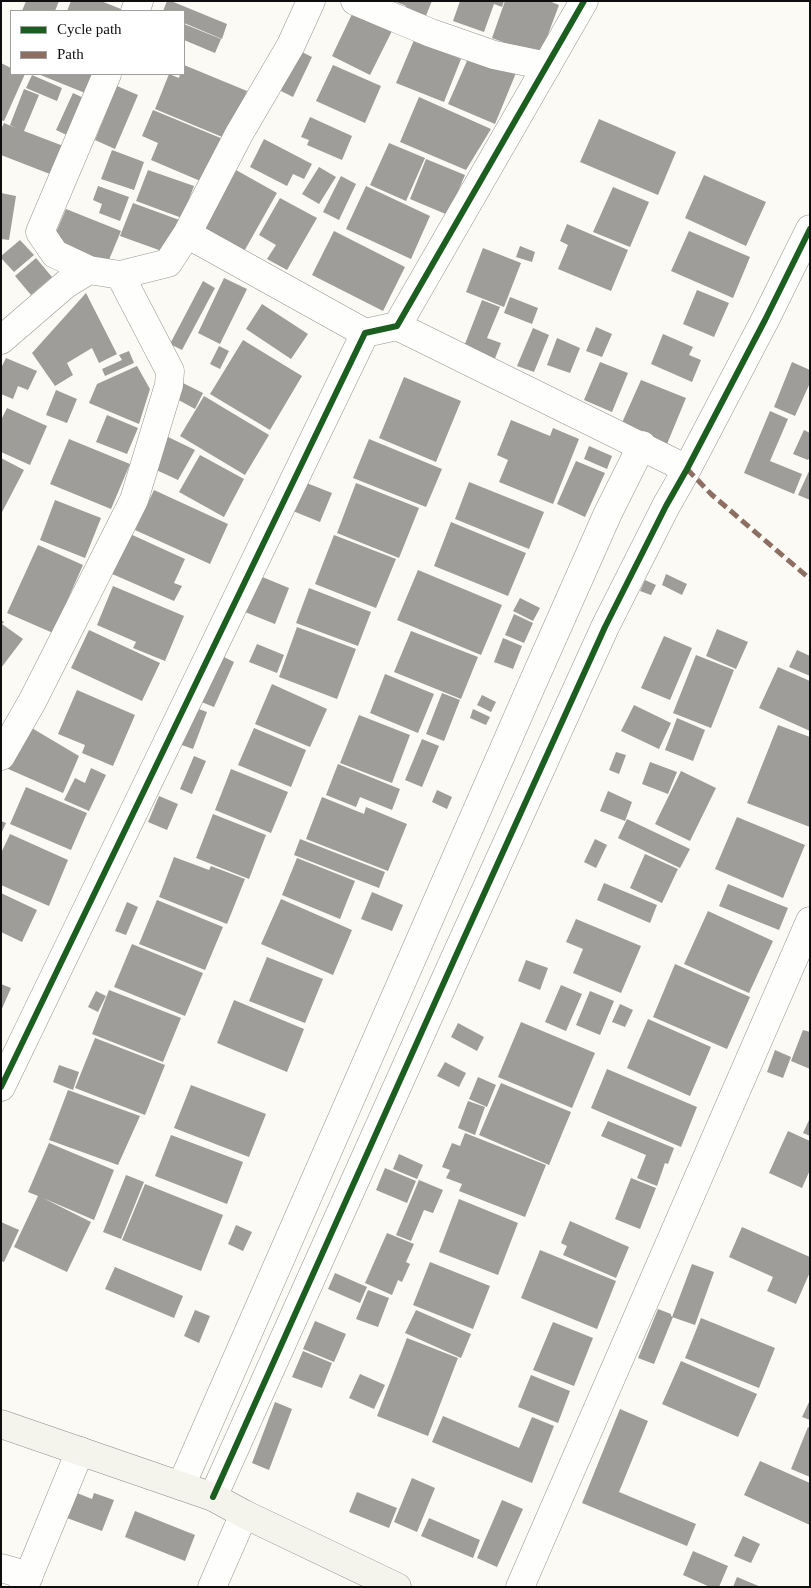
<!DOCTYPE html>
<style>
body{margin:0}
#map{position:relative;width:811px;height:1588px;overflow:hidden;background:#fbfaf4;font-family:Georgia,serif}
canvas{display:block}
.frame{position:absolute;inset:0;border:2px solid #0e0e0e;pointer-events:none}
.legend{position:absolute;left:10px;top:10px;width:175px;height:65px;box-sizing:border-box;background:#fff;border:1px solid #9f9f9f;margin:0;padding:6px 9px;list-style:none;font-size:15px;color:#0e0e0e}
.legend li{display:flex;align-items:center;gap:10px;height:25px}
.legend b{width:25px;border:1px solid #9f9f9f}
</style>
<div id="map">
<canvas width="811" height="1588"></canvas>
<div class="frame"></div>
<ul class="legend">
<li><b style="height:6px;background:#1b5e20"></b>Cycle path</li>
<li><b style="height:6px;background:#8d6e63"></b>Path</li>
</ul>
</div>
<script>
const ctx = document.querySelector('canvas').getContext('2d');
ctx.lineJoin = 'round';
function paint(path, color) {
  ctx.fillStyle = color;
  ctx.fill(path, 'evenodd');
}
function shape(rows) {
  const path = new Path2D();
  for (const r of rows) {
    path.moveTo(r[0], r[1]);
    for (let i = 2; i < r.length; i += 2) path.lineTo(r[i], r[i + 1]);
  }
  return path;
}
function strokePath(path, color, width, dash) {
  ctx.strokeStyle = color;
  ctx.lineWidth = width;
  ctx.lineCap = dash ? 'butt' : 'round';
  ctx.setLineDash(dash || []);
  ctx.stroke(path);
}
paint(shape([
 [26,1,59,1,55,11,22,11],
 [71,1,101,1,126,11,67,11],
 [167,1,171,1,227,24,222,39,184,23,184,11,163,11],
 [394,1,432,1,425,18,405,10,406,6],
 [460,1,504,1,502,7,494,4,484,32,453,21],
 [505,1,549,1,559,5,540,56,492,38],
 [353,12,392,31,370,75,332,56],
 [184,24,221,39,215,53,184,40],
 [414,40,461,59,444,102,396,83],
 [298,50,312,57,293,97,279,90],
 [470,54,516,73,495,124,448,104],
 [1,63,11,68,11,74,25,74,4,121,1,120],
 [184,65,247,91,227,139,155,109,169,74,179,78,180,74,184,74],
 [333,65,381,86,365,123,316,101],
 [38,74,93,74,85,93],
 [32,75,62,88,57,101,26,88],
 [117,86,138,95,115,149,95,140],
 [24,89,39,95,24,131,66,147,55,176,1,155,1,129,4,123,16,128,10,125],
 [73,93,88,100,71,137,56,130],
 [419,97,491,129,466,170,400,142],
 [153,110,223,139,205,183,151,160,158,143,142,136],
 [310,117,352,136,342,160,307,145,309,140,301,137],
 [599,119,676,152,658,195,580,162],
 [264,139,312,164,304,179,293,174,287,186,250,167],
 [389,143,425,158,406,201,370,185],
 [112,150,144,162,134,190,101,179],
 [426,159,465,175,448,215,410,199],
 [319,167,336,177,319,204,302,194],
 [148,170,194,186,182,218,136,201],
 [236,170,277,193,242,255,201,232],
 [704,175,766,202,746,246,685,218],
 [341,176,356,184,339,220,323,212],
 [98,186,129,197,120,221,99,213,102,204,93,200],
 [366,186,430,216,411,259,346,229],
 [613,187,649,202,630,247,593,232],
 [1,193,16,196,9,240,1,239],
 [280,198,317,218,287,270,267,259,276,245,259,235],
 [133,203,182,221,170,254,120,236],
 [66,209,121,231,106,267,51,244],
 [567,224,628,250,611,291,558,269,568,245,560,241],
 [334,231,405,267,383,311,312,275],
 [689,231,750,257,733,298,671,271],
 [20,240,34,255,14,272,1,258,1,256],
 [520,246,535,252,532,262,516,257],
 [483,248,521,263,504,307,466,292],
 [36,258,52,277,31,295,15,276],
 [224,278,247,289,220,344,198,333],
 [203,281,215,288,182,350,170,344],
 [697,290,729,303,714,337,683,324],
 [86,293,117,354,99,363,92,348,67,363,73,375,55,386,32,353],
 [510,297,538,308,532,324,504,313],
 [482,300,500,307,487,338,501,343,494,361,463,349],
 [262,304,308,334,291,359,246,329],
 [596,327,612,334,602,357,586,351],
 [533,328,549,335,534,372,517,366],
 [663,334,693,347,689,355,701,360,692,382,651,364],
 [557,338,580,348,570,373,547,365],
 [243,340,302,376,270,430,210,394],
 [219,346,229,351,220,369,210,364],
 [129,351,134,363,105,376,102,369,122,360,119,355],
 [6,358,37,371,28,390,18,386,13,399,1,394,1,368],
 [600,362,628,373,612,412,584,400],
 [792,362,810,370,810,383,795,416,774,407],
 [137,366,150,389,139,424,89,403,97,384],
 [404,377,461,401,436,462,379,438],
 [641,380,686,398,667,444,621,425],
 [183,383,203,393,195,409,175,398],
 [56,390,77,399,67,423,46,415],
 [204,396,269,435,245,475,180,436],
 [7,408,47,426,30,465,1,452,1,420],
 [770,411,788,419,770,461,802,474,794,494,744,473],
 [107,415,138,428,127,454,96,442],
 [511,420,550,436,553,428,579,439,553,504,499,482,508,460,497,455],
 [804,430,810,433,810,457,808,460,793,454],
 [164,435,195,450,178,480,152,468],
 [69,439,130,464,111,509,50,484],
 [369,439,442,469,426,507,353,478],
 [589,446,612,456,607,469,584,459],
 [200,455,244,479,224,517,179,492],
 [1,458,24,470,1,514],
 [576,461,605,473,585,517,557,504],
 [810,469,810,500,798,495],
 [304,482,332,493,320,522,293,511],
 [469,482,544,512,529,549,455,519],
 [356,483,419,508,399,558,337,533],
 [154,490,228,524,210,564,135,530],
 [55,500,101,518,85,558,40,540],
 [451,522,526,553,508,596,434,566],
 [128,533,185,559,174,583,182,586,174,601,110,573],
 [334,535,396,559,376,608,315,584],
 [38,545,83,565,53,633,7,613],
 [418,570,502,605,481,655,397,620],
 [666,574,687,584,682,595,662,585],
 [260,576,289,588,275,624,245,612],
 [645,580,656,585,651,595,640,591],
 [113,586,184,616,165,661,133,648,136,642,97,625],
 [309,588,371,612,358,646,296,623],
 [520,598,540,608,533,621,513,611],
 [514,614,533,623,524,643,505,635],
 [1,620,4,622,2,624,23,639,1,668],
 [297,627,356,649,337,699,279,677],
 [717,629,748,642,736,669,706,656],
 [89,630,160,663,142,701,71,668],
 [411,631,478,657,461,699,394,672],
 [664,636,692,648,670,700,641,688],
 [503,638,522,646,513,669,494,662],
 [257,644,284,655,277,673,249,662],
 [797,650,810,656,810,676,789,667],
 [220,655,234,662,214,707,199,701],
 [696,655,734,670,711,728,673,713],
 [778,667,810,681,810,731,759,708],
 [385,674,434,694,418,733,370,713],
 [272,684,327,709,310,747,255,724],
 [77,690,135,715,113,766,82,753,85,745,58,734],
 [442,693,460,700,444,741,426,734],
 [482,695,496,702,491,712,477,705],
 [634,705,671,723,659,749,621,731],
 [193,707,207,712,193,749,179,744],
 [473,709,490,717,486,725,470,718],
 [359,715,410,735,392,783,340,763],
 [677,718,705,730,693,761,665,750],
 [25,724,79,756,63,793,6,768],
 [778,725,810,737,810,827,747,803],
 [254,728,306,750,291,787,238,765],
 [422,739,439,746,422,787,405,780],
 [616,752,626,755,619,774,609,770],
 [194,756,206,761,192,794,180,789],
 [650,762,677,772,668,794,642,784],
 [338,764,400,789,392,810,360,797,356,807,326,795],
 [91,768,106,775,89,811,64,800,75,778,85,783],
 [231,769,288,792,271,833,215,810],
 [681,771,716,788,690,841,655,824],
 [26,787,87,813,71,850,10,824],
 [437,790,452,797,447,809,432,802],
 [608,791,632,802,625,821,600,811],
 [159,796,178,804,167,830,148,822],
 [322,797,364,814,366,807,407,824,388,871,306,839],
 [213,814,266,835,249,879,196,858],
 [737,817,805,845,783,898,715,869],
 [627,819,690,849,680,868,618,838],
 [1,821,6,823,1,834],
 [10,834,68,860,49,906,1,885,1,853],
 [300,839,385,872,379,888,294,855],
 [595,839,607,845,596,868,584,862],
 [645,854,678,869,662,903,630,888],
 [174,857,209,870,211,866,245,879,227,924,159,897],
 [297,858,355,881,340,919,282,895],
 [604,883,657,905,650,923,597,900],
 [728,884,788,908,779,930,719,906],
 [372,892,403,905,392,931,361,919],
 [1,893,37,910,22,942,1,932],
 [281,899,352,930,333,975,261,944],
 [157,900,223,927,205,970,139,944],
 [127,902,138,907,126,935,115,931],
 [708,911,773,941,749,993,684,964],
 [576,919,641,946,621,993,573,973,583,949,566,942],
 [132,944,203,973,185,1016,114,987],
 [267,957,323,979,305,1023,249,1001],
 [526,960,548,968,540,990,518,981],
 [675,964,750,997,727,1049,653,1017],
 [1,984,11,988,1,1011],
 [561,985,582,994,566,1031,545,1022],
 [109,990,181,1018,163,1062,92,1034],
 [96,991,106,996,98,1012,88,1007],
 [590,991,614,1001,600,1035,576,1025],
 [234,1000,304,1029,287,1072,217,1043],
 [620,1004,633,1010,625,1027,612,1022],
 [648,1019,711,1047,690,1096,627,1068],
 [521,1022,595,1053,572,1108,498,1077],
 [458,1023,484,1037,477,1051,451,1037],
 [803,1030,810,1032,810,1069,791,1061],
 [95,1038,165,1065,145,1115,75,1088],
 [775,1050,791,1057,783,1078,767,1072],
 [445,1062,466,1073,459,1087,437,1076],
 [59,1065,79,1072,73,1090,53,1082],
 [607,1069,697,1107,681,1147,591,1108],
 [478,1077,496,1085,487,1107,469,1099],
 [501,1083,571,1112,549,1165,479,1135],
 [191,1085,266,1114,249,1157,174,1128],
 [68,1090,140,1116,118,1165,49,1140],
 [468,1101,485,1107,475,1135,458,1128],
 [810,1118,810,1136,803,1133],
 [608,1121,674,1148,668,1164,665,1163,657,1186,637,1178,646,1155,601,1136],
 [788,1131,810,1141,810,1170,802,1188,769,1173],
 [465,1133,546,1165,525,1217,459,1191,462,1184,446,1178,450,1170,442,1167,452,1143,460,1146],
 [171,1135,243,1162,227,1204,155,1176],
 [49,1143,114,1170,94,1220,43,1198,91,1222,67,1272,14,1247,38,1196,28,1192],
 [399,1154,423,1165,417,1179,393,1169],
 [385,1168,416,1181,407,1203,376,1190],
 [126,1175,144,1182,121,1239,103,1232],
 [631,1178,656,1188,640,1229,615,1219],
 [419,1180,443,1190,433,1213,424,1210,411,1241,396,1235],
 [145,1184,223,1215,201,1271,122,1240],
 [459,1199,518,1223,498,1275,439,1252],
 [570,1221,629,1247,616,1278,563,1255,567,1246,561,1243],
 [1,1222,19,1230,4,1262,1,1261],
 [236,1225,252,1232,243,1251,228,1244],
 [742,1227,810,1257,810,1272,796,1304,767,1291,773,1277,729,1257],
 [387,1233,414,1244,406,1262,410,1264,402,1282,398,1280,392,1295,365,1283],
 [540,1250,616,1281,597,1329,521,1298],
 [430,1262,490,1286,473,1329,413,1305],
 [692,1264,714,1272,695,1325,672,1317],
 [115,1267,183,1296,174,1318,105,1289],
 [335,1273,367,1287,360,1303,328,1289],
 [368,1290,389,1298,378,1327,356,1319],
 [658,1309,671,1314,671,1316,673,1317,654,1364,638,1358],
 [195,1310,210,1316,199,1343,184,1336],
 [416,1310,471,1334,461,1358,405,1333],
 [701,1318,775,1348,759,1388,685,1358],
 [315,1321,346,1334,334,1362,303,1349],
 [553,1322,593,1338,574,1386,533,1370],
 [407,1338,458,1358,428,1436,377,1416],
 [303,1351,332,1363,322,1388,292,1377],
 [681,1361,757,1394,738,1437,662,1404],
 [360,1374,385,1385,374,1409,349,1398],
 [531,1375,570,1391,558,1423,518,1407],
 [810,1400,810,1420,802,1417],
 [275,1402,292,1409,269,1470,252,1463],
 [620,1409,648,1421,619,1492,696,1524,687,1546,582,1503],
 [443,1416,519,1448,532,1417,554,1426,532,1483,432,1442],
 [808,1427,810,1428,810,1477,791,1469],
 [760,1461,810,1483,810,1525,744,1495],
 [412,1478,435,1488,417,1532,394,1522],
 [357,1492,397,1508,389,1528,349,1512],
 [77,1493,92,1499,94,1493,114,1500,102,1531,67,1518],
 [502,1500,523,1509,497,1567,477,1558],
 [135,1511,195,1535,185,1561,125,1537],
 [429,1518,480,1540,473,1558,421,1536],
 [743,1536,760,1544,751,1563,734,1556],
 [693,1551,728,1566,719,1587,710,1587,683,1575],
 [737,1577,761,1587,733,1587]
]), '#9f9d99');
const street = shape([
 [355,1,431,33,494,55,547,66],
 [135,11,139,1],
 [187,234,365,333],
 [89,270,55,254,40,232,107,74],
 [397,326,687,469],
 [1,340,66,284,89,270,120,275,168,263,187,234,239,134,291,45,311,1],
 [1,756,33,700,134,500,169,385,170,371,120,275],
 [1,1087,365,333,397,326,584,1],
 [181,1486,530,689,608,513,642,445],
 [213,1497,454,960,605,627,666,506,687,469,765,320,810,229],
 [1,1568,29,1576],
 [24,1587,80,1451],
 [212,1587,244,1514],
 [520,1587,810,921]
]);
const secondary = shape([
 [1,1424,213,1497,244,1514,397,1587]
]);
strokePath(street, '#959492', 29);
strokePath(secondary, '#8b8b88', 29);
strokePath(street, '#fefefd', 28);
strokePath(secondary, '#f4f4ec', 28);
strokePath(shape([
 [687,469,711,494,810,579]
]), '#8d6e63', 5, [10, 5]);
strokePath(shape([
 [1,1087,365,333,397,326,584,1],
 [213,1497,454,960,605,627,666,506,687,469,765,320,810,229]
]), '#1b5e20', 6);
</script>
